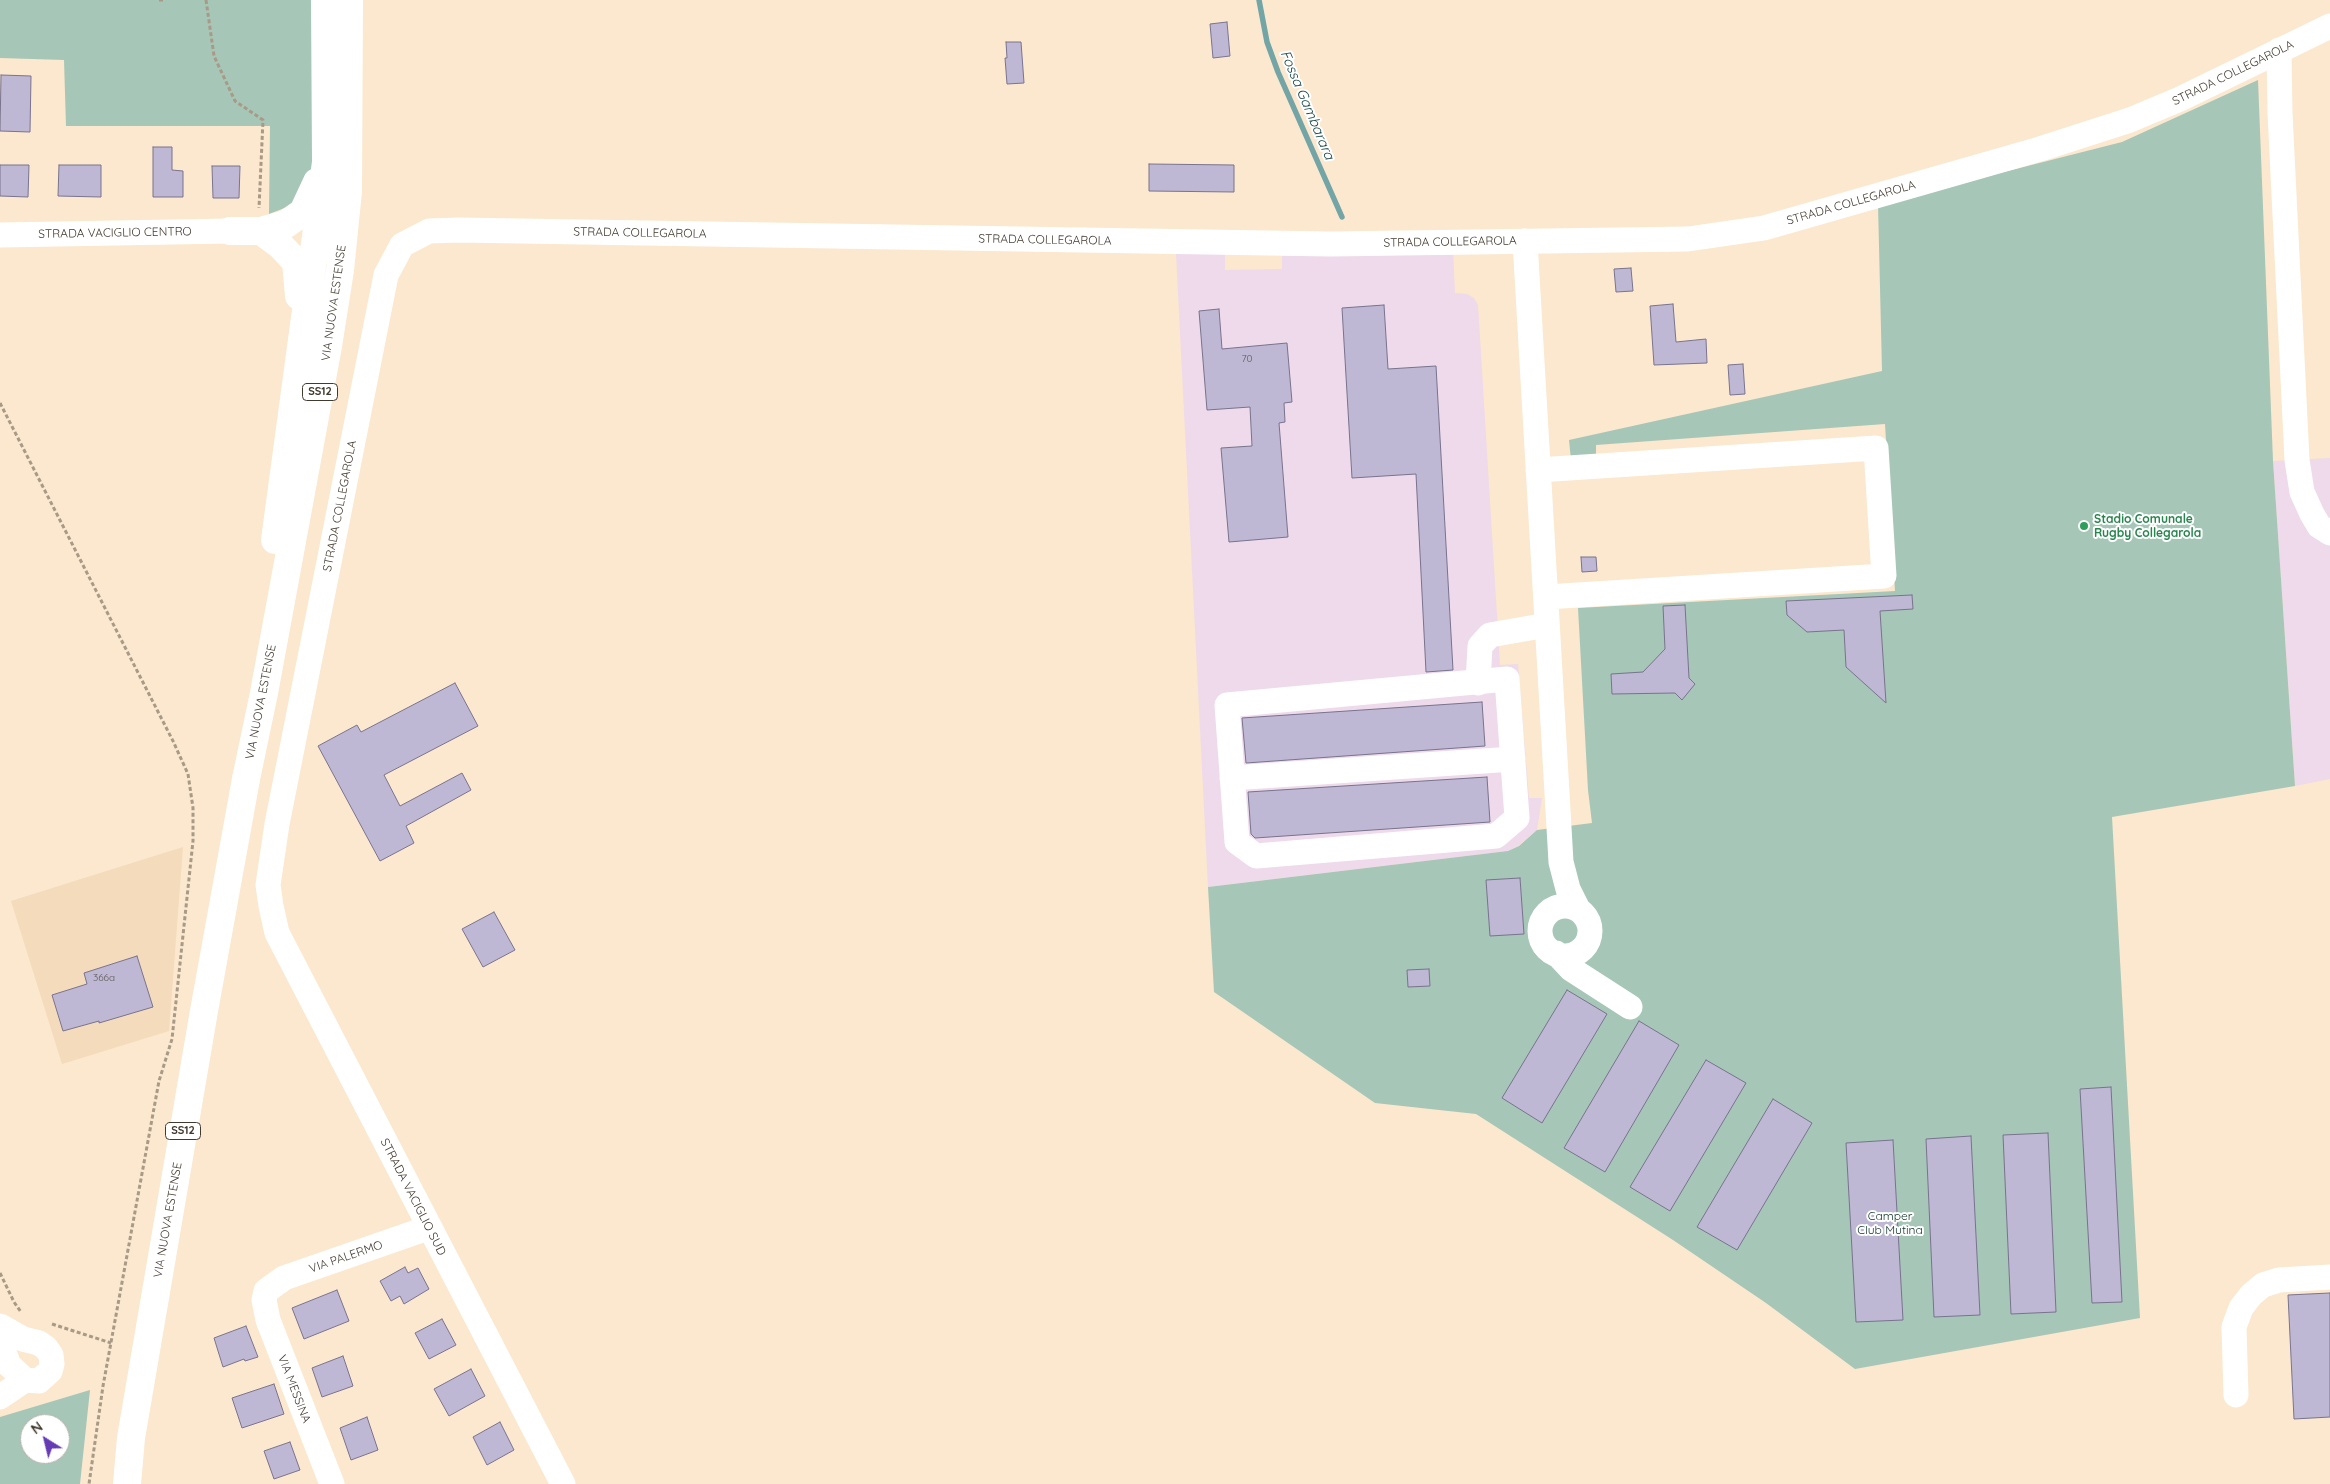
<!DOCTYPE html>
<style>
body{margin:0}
#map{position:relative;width:2330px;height:1484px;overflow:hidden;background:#fbe8ce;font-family:Quicksand,sans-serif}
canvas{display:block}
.north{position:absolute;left:20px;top:1414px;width:50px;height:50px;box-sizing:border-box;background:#fff;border:1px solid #b3b0ac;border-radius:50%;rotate:324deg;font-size:14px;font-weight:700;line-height:20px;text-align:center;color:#413a2f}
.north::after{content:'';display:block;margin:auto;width:18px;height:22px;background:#653cb4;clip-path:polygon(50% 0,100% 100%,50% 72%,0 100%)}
</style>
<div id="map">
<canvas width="2330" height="1484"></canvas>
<div class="north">N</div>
</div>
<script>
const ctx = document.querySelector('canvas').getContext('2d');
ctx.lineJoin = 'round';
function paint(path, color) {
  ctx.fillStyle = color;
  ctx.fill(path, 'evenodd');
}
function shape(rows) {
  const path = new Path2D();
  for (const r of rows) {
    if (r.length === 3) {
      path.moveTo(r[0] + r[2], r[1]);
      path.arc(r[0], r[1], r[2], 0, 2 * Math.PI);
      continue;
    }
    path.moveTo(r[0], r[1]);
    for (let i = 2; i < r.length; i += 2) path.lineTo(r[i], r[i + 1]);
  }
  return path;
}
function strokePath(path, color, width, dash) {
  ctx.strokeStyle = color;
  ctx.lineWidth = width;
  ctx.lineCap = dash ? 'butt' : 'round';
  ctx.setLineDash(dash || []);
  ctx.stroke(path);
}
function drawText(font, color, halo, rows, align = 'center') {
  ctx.font = font + ' Quicksand,sans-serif';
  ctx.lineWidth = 4;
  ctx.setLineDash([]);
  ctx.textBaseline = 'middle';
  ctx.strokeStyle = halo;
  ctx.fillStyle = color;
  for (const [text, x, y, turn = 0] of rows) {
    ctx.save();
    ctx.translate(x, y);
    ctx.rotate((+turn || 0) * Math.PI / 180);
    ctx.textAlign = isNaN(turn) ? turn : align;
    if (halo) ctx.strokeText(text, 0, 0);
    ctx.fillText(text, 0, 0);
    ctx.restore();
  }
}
paint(shape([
 [183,847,169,1031,62,1064,11,901]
]), '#f3dbbb');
paint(shape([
 [1453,251,1455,293,1467,294,1474,298,1478,305,1500,665,1518,664,1529,798,1542,798,1537,830,1518,846,1508,851,1208,887,1176,253,1225,252,1225,270,1282,269,1282,256],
 [2330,458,2330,779,2295,786,2273,461]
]), '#eedaea');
paint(shape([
 [0,0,321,0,323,152,305,200,269,214,270,126,66,126,64,60,0,58],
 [2258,80,2273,461,2295,786,2112,817,2140,1318,1855,1369,1766,1303,1673,1240,1476,1114,1375,1103,1214,992,1208,887,1508,851,1519,846,1537,830,1592,823,1588,790,1578,608,1895,591,1885,424,1596,445,1596,459,1571,460,1569,440,1882,371,1878,204,2122,142],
 [90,1390,80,1484,0,1484,0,1417],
 [30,1424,60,1424,60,1454,30,1454]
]), '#a6c6b7');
strokePath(shape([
 [1259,0,1267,42,1278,72,1342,217]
]), '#73a5a6', 5.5);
const building = shape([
 [1227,22,1230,56,1213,58,1210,24,1227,22],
 [1006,42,1021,42,1024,83,1007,84,1005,58,1007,58,1006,42],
 [1,75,31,76,30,132,0,131,1,75],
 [153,147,172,147,172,170,183,171,183,197,153,197,153,147],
 [1149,164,1234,165,1234,192,1149,191,1149,164],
 [0,165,29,165,28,197,0,196,0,165],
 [59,165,101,165,101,197,58,196,59,165],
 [212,166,240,166,239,198,213,198,212,166],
 [1631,268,1633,291,1616,292,1614,269,1631,268],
 [1673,304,1676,342,1706,339,1707,363,1654,365,1650,306,1673,304],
 [1384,305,1388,369,1436,366,1453,670,1426,672,1416,474,1352,478,1342,308,1384,305],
 [1219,309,1222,349,1287,343,1292,402,1284,403,1285,422,1279,423,1288,537,1229,542,1221,448,1252,446,1250,407,1207,410,1199,311,1219,309],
 [1743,364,1745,394,1730,395,1728,365,1743,364],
 [1581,557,1596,557,1597,571,1582,572,1581,557],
 [1912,595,1913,609,1880,611,1886,703,1846,667,1844,630,1807,632,1787,615,1786,601,1912,595],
 [1685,605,1689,678,1695,684,1682,700,1675,693,1612,694,1611,674,1643,672,1665,649,1663,606,1685,605],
 [455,683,478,726,384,775,400,806,462,773,471,790,406,826,414,843,380,861,318,746,357,725,361,732,455,683],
 [1482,702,1485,746,1246,763,1242,718,1482,702],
 [1487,777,1490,822,1255,838,1251,834,1248,792,1487,777],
 [1520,878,1524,934,1490,936,1486,880,1520,878],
 [494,912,515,950,483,967,462,929,494,912],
 [137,956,153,1007,99,1023,99,1021,63,1031,52,995,87,984,84,973,137,956],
 [1429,969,1430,986,1408,987,1407,970,1429,969],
 [1567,990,1607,1014,1542,1123,1502,1098,1567,990],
 [1639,1021,1679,1045,1605,1172,1564,1148,1639,1021],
 [1706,1060,1746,1083,1670,1211,1630,1187,1706,1060],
 [2111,1087,2122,1302,2092,1303,2080,1089,2111,1087],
 [1773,1099,1812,1123,1737,1250,1697,1227,1773,1099],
 [2048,1133,2056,1312,2011,1314,2003,1135,2048,1133],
 [1971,1136,1980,1315,1934,1317,1926,1139,1971,1136],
 [1893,1140,1903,1320,1856,1322,1846,1143,1893,1140],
 [405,1267,408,1273,418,1268,429,1289,404,1304,400,1296,391,1301,380,1281,405,1267],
 [337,1290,349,1321,304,1339,292,1308,337,1290],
 [2330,1293,2330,1417,2294,1419,2288,1295,2330,1293],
 [442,1319,456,1345,429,1359,415,1333,442,1319],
 [246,1326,258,1357,245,1361,244,1359,223,1367,214,1338,246,1326],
 [343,1356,353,1386,322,1397,312,1368,343,1356],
 [471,1369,485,1396,449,1416,434,1389,471,1369],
 [274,1384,284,1414,242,1428,232,1398,274,1384],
 [367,1417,378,1450,351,1460,340,1428,367,1417],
 [500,1422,514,1450,487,1465,473,1437,500,1422],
 [290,1442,300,1470,274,1479,264,1451,290,1442]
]);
paint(building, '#beb8d4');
strokePath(building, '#79738e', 1);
strokePath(shape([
 [159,0,163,0],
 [206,0,214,56,235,101,263,120,259,208],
 [0,403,173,741,188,774,193,808,193,841,172,1039,159,1081,103,1386,89,1484],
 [0,1273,14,1302,21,1312],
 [52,1324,111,1343]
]), '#a89a87', 3, [4, 2.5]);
strokePath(shape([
 [2279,50,2280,113,2297,460,2302,492,2312,514,2319,526,2330,533],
 [0,235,230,231],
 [1525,241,1561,862,1568,889,1578,909],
 [1538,470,1876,448,1884,576,1546,597],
 [1507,679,1517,818,1496,836,1256,856,1237,842,1227,705,1507,679],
 [1478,683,1480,646,1490,635,1547,625],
 [1232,778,1513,759],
 [1565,931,25],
 [1556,953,1571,969,1630,1007],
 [0,1326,23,1339,39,1343,46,1348,51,1355,52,1364,50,1371,39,1381,25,1380,9,1365,0,1342],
 [2236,1395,2234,1327,2241,1308,2251,1295,2263,1285,2279,1280,2330,1277],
 [0,1397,25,1380],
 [332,1484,268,1320,264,1300,266,1291,284,1278,428,1228],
 [563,1484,277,933,271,906,268,885,277,824,386,275,402,245,429,231,458,230,1331,244,1688,239,1764,228,2040,149,2130,120,2180,99,2330,26]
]), '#fff', 25);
strokePath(shape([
 [127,1484,131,1438,204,1011,246,779]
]), '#fff', 28);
strokePath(shape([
 [230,231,261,231,286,224,303,212,317,182],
 [261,231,280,245,296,262,299,296],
 [275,540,326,162,325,0],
 [246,779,264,693,328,346,340,270,348,191,349,0]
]), '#fff', 28);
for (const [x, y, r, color] of [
 [2084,526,5,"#2e9e5b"]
]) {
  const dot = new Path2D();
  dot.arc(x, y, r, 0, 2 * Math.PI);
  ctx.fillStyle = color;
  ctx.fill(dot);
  strokePath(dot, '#fff', 2);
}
drawText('10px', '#605a58', null, [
 ["70",1247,359],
 ["366a",104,978]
]);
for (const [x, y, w] of [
 [320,392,35],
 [183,1131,35]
]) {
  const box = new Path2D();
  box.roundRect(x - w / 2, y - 8.5, w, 17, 4);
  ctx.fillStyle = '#fff';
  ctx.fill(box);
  strokePath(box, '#413a2f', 1);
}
drawText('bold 11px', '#413a2f', null, [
 ["SS12",320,392],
 ["SS12",183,1131]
]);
drawText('12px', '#413a2f', '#fff', [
 ["STRADA COLLEGAROLA",2233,73,-26],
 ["STRADA COLLEGAROLA",1851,203,-16],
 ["STRADA VACIGLIO CENTRO",115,233,-1],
 ["STRADA COLLEGAROLA",640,233,1],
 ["STRADA COLLEGAROLA",1045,240,1],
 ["STRADA COLLEGAROLA",1450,242,-1],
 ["VIA NUOVA ESTENSE",334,303,-82],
 ["STRADA COLLEGAROLA",340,506,-79],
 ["VIA NUOVA ESTENSE",261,702,-79],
 ["STRADA VACIGLIO SUD",413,1197,63],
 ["VIA NUOVA ESTENSE",168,1220,-80],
 ["VIA PALERMO",346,1257,-19],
 ["VIA MESSINA",294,1389,69]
]);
drawText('bold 12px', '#27864d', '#fff', [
 ["Stadio Comunale",2094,519],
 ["Rugby Collegarola",2094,533]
], 'left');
drawText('12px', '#0c3224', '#fff', [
 ["Camper",1890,1216],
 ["Club Mutina",1890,1230]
]);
drawText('italic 14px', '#164546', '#fff', [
 ["Fossa Gambarara",1307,105,67]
]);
</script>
